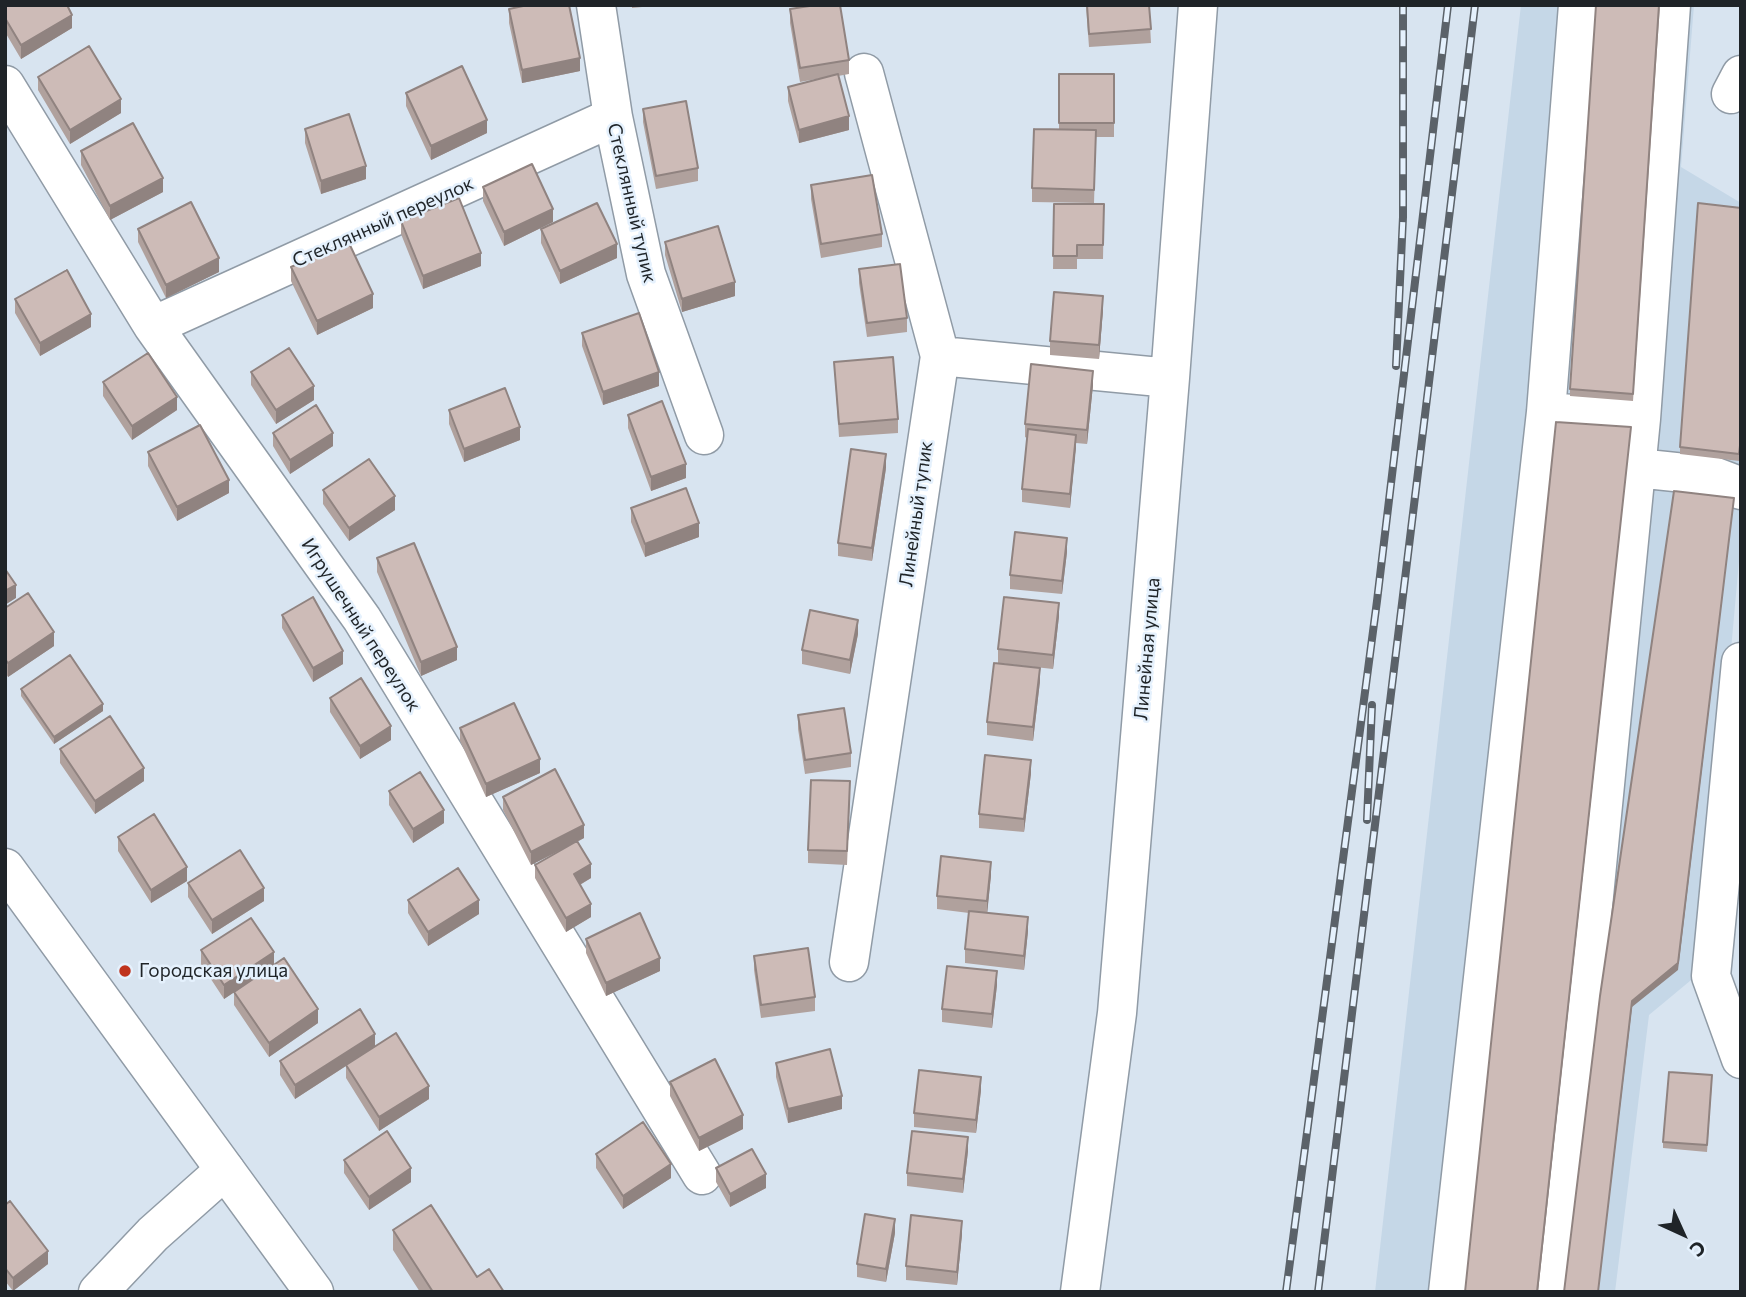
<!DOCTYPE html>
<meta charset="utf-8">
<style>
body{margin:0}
#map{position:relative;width:1746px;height:1297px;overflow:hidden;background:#d8e4f0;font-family:Commissioner,sans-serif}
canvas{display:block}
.frame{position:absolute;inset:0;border:7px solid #1f2428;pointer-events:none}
.north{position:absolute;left:1648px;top:1199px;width:70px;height:70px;-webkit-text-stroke:5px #e5f1fd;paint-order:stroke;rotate:135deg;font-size:19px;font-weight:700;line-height:28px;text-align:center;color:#1f2428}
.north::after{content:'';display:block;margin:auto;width:24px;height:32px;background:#1f2428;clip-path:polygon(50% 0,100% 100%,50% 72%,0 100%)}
</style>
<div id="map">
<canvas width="1746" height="1297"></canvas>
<div class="frame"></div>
<div class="north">С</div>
</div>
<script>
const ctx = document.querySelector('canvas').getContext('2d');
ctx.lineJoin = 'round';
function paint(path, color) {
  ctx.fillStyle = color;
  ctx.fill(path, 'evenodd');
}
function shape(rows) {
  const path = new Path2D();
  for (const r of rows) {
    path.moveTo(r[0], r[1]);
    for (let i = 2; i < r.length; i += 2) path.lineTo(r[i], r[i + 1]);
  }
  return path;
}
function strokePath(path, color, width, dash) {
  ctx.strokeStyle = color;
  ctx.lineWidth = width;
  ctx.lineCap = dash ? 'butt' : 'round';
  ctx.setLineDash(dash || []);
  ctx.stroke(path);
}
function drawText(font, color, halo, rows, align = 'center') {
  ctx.font = font + ' Commissioner,sans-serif';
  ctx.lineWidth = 5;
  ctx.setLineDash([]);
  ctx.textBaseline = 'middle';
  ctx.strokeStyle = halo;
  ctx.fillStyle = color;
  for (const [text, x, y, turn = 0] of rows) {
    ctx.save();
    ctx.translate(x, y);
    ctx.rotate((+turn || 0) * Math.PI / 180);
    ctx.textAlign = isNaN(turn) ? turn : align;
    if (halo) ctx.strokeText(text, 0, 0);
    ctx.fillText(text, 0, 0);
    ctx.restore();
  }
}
paint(shape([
 [1521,5,1694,5,1681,167,1741,203,1741,539,1702,971,1649,1015,1615,1292,1375,1292]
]), '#c5d7e7');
const minor = shape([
 [596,5,613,117,646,274,704,435],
 [5,85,153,326,362,619,702,1175],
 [1731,94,1741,75],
 [153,326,613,117],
 [940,356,1170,378],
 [1546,412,1641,419],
 [1637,468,1713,476,1734,484,1741,490],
 [1741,662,1711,976,1741,1059],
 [849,962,940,356,864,73],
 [98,1292,153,1234,225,1170],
 [1080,1292,1117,1013,1170,378,1198,5],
 [1448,1292,1546,412,1578,5],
 [1555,1292,1641,419,1671,5]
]);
const major = shape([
 [5,868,314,1292]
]);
strokePath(minor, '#909ba6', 41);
strokePath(major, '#909ba6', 41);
strokePath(minor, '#fff', 38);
strokePath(major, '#fff', 38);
const rail = shape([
 [1396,366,1403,217,1403,5],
 [1367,820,1372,705],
 [1286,1292,1377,601,1448,5],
 [1318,1292,1475,5]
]);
strokePath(rail, '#5b6269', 8);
strokePath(rail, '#e5f1fd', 5, [16]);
paint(shape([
 [5,5,72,28,21,59,5,32],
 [632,5,662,5,632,8],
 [1086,5,1149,5,1151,43,1089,47],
 [1660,5,1633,401,1570,396,1570,389],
 [509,9,580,71,522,83,509,23],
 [790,9,849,60,849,74,838,76,849,130,799,143,788,101,788,87,822,78,800,82,790,23],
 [1059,74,1114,74,1114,137,1096,137,1094,203,1032,202,1032,188,1059,130],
 [38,77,121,113,70,144,38,90],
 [406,93,487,133,431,160,406,106],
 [643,109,698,168,698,181,656,189,643,122],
 [305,129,366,179,321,194,305,143],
 [81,151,163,192,110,220,81,165],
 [811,185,882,234,882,247,821,258,811,199],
 [483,187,553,222,504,246,483,201],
 [1054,204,1104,204,1103,259,1077,259,1077,269,1053,269],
 [1741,208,1739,461,1680,454,1680,447],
 [401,221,481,266,423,289,401,234],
 [138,229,219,272,166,298,138,242],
 [541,229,617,258,560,284,541,243],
 [665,242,735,296,682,312,665,255],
 [291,267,373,308,317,335,291,281],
 [859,269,907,318,907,332,867,337,859,283],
 [15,299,91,327,40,356,15,313],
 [1103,310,1099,359,1050,355,1050,341],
 [582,333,659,386,603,405,582,346],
 [834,362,898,419,898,433,839,437],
 [251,372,314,400,276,424,251,385],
 [103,382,177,410,132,440,103,396],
 [1093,385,1087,444,1076,443,1070,508,1022,502,1022,489,1027,438,1025,437,1025,424],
 [449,410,520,440,464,462,449,424],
 [628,415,686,478,651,491,628,428],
 [273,433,333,446,290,474,273,446],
 [148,452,229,493,177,521,148,466],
 [886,468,872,561,838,556,838,543],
 [323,490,395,510,349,541,323,504],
 [631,508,699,537,645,557,631,522],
 [1067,552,1062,594,1010,589,1010,575],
 [377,558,457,660,421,676,377,572],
 [5,608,54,646,8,677,5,672],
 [282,615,343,664,313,682,282,628],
 [1059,616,1053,669,998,663,998,649],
 [858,634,850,674,802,664,802,650],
 [1040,681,1033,741,987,735,987,722],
 [21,689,103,711,54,744,21,696],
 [330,698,391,740,360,759,330,712],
 [798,715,851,753,851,767,805,774,798,729],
 [460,728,540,773,486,797,460,741],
 [60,749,144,781,95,814,60,763],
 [1031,773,1024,832,979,828,979,814],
 [389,791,444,823,413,843,389,805],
 [850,795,847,865,808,863,808,850],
 [503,797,584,838,577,842,591,878,580,885,591,917,566,932,535,878,535,865,559,851,531,865,503,810],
 [118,837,187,881,151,903,118,851],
 [991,875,987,913,1028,931,1024,970,965,963,965,949,969,913,937,909,937,896],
 [188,883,264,901,212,934,188,897],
 [408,900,479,914,428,946,408,913],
 [586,939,660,971,606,996,586,953],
 [201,950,274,965,318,1023,269,1057,234,1005,234,992,237,990,224,999,201,964],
 [754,956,815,997,815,1011,761,1018,754,970],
 [997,985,992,1028,942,1022,942,1009],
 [375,1047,429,1099,379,1131,346,1078,346,1066,295,1099,280,1075,280,1061],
 [776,1063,842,1109,788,1123,776,1077],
 [670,1082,743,1129,699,1151,670,1096],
 [1712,1082,1707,1152,1663,1148,1663,1142],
 [981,1090,976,1133,914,1127,914,1113],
 [968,1151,963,1193,907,1186,907,1173],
 [596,1154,671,1178,623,1209,596,1168],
 [344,1160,411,1182,369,1210,344,1173],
 [716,1168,766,1188,730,1207,716,1182],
 [5,1205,48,1264,13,1291,5,1281],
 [393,1230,477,1277,504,1292,420,1292,393,1250],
 [895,1233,886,1282,857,1277,857,1264],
 [962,1234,957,1285,906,1280,906,1266]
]), '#b0a19d');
paint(shape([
 [72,15,72,28,21,59,21,45],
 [580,58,580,71,522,83,522,70],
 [121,99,121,113,70,144,70,130],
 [849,116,849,130,799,143,799,130],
 [487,120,487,133,431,160,431,146],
 [366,166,366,179,321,194,321,181],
 [163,178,163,192,110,220,110,206],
 [553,209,553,222,504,246,504,232],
 [617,244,617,258,560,284,560,271],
 [481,253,481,266,423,289,423,276],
 [219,258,219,272,166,298,166,285],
 [735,282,735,296,682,312,682,299],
 [373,294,373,308,317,335,317,321],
 [1103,296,1103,310,1099,359,1099,345],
 [91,314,91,327,40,356,40,343],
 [1093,371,1093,385,1087,444,1087,430],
 [659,372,659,386,603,405,603,392],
 [314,386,314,400,276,424,276,410],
 [177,397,177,410,132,440,132,426],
 [520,427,520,440,464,462,464,449],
 [1631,427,1538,1292,1537,1292],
 [333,433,333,446,290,474,290,460],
 [1076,435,1076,448,1070,508,1070,494],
 [886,454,886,468,872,561,872,548],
 [686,464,686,478,651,491,651,477],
 [229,480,229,493,177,521,177,507],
 [395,496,395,510,349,541,349,528],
 [1734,498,1678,970,1632,1007,1598,1292,1632,1001],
 [699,523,699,537,645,557,645,544],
 [1067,538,1067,552,1062,594,1062,581],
 [16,585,16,598,5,605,5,591],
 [1059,603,1059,616,1053,669,1053,655],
 [858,620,858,634,850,674,850,660],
 [54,632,54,646,8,677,8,663],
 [457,647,457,660,421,676,421,662],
 [343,651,343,664,313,682,313,668],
 [1040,668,1040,681,1033,741,1033,727],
 [103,704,103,711,54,744,54,737],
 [391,726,391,740,360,759,360,746],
 [540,759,540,773,486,797,486,784],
 [1031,760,1031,773,1024,832,1024,819],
 [144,768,144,781,95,814,95,801],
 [444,810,444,823,413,843,413,829],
 [584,825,584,838,531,865,531,852],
 [991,862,991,875,987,915,987,901],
 [591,864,591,878,574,888,574,874],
 [187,867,187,881,151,903,151,890],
 [264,888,264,901,212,934,212,920],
 [479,900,479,914,428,946,428,932],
 [591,904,591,917,566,932,566,918],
 [1028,917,1028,931,1024,970,1024,956],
 [274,952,274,966,224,999,224,985],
 [660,958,660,971,606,996,606,983],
 [997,971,997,985,992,1028,992,1014],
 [318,1009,318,1023,269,1057,269,1043],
 [375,1034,375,1047,295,1099,295,1085],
 [981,1077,981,1090,976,1133,976,1120],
 [429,1086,429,1099,379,1131,379,1117],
 [842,1096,842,1109,788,1123,788,1109],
 [743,1115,743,1129,699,1151,699,1138],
 [968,1137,968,1151,963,1193,963,1179],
 [671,1164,671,1178,623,1209,623,1196],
 [411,1168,411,1182,369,1210,369,1197],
 [766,1174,766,1188,730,1207,730,1194],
 [895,1219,895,1233,886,1282,886,1269],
 [962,1221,962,1234,957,1285,957,1272],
 [48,1251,48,1264,13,1291,13,1278]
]), '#908380');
const building = shape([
 [5,5,67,5,72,15,21,45,5,18,5,5],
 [528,5,569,5,580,58,522,70,509,9,528,5],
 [816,5,840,5,849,60,800,68,790,9,816,5],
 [1087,5,1149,5,1151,29,1089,34,1087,5],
 [1596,5,1659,5,1633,394,1570,389,1596,5],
 [89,46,121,99,70,130,38,77,89,46],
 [462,66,487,120,431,146,406,93,462,66],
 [838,74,849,116,799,130,788,87,838,74],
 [1059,74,1114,74,1114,123,1059,123,1059,74],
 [686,101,698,168,656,176,643,109,686,101],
 [349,114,366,166,321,181,305,129,349,114],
 [133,123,163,178,110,206,81,151,133,123],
 [1034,129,1096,130,1094,190,1032,188,1034,129],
 [532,164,553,209,504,232,483,187,532,164],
 [872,175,882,234,821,244,811,185,872,175],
 [459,198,481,253,423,276,401,221,459,198],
 [191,202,219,258,166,285,138,229,191,202],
 [597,203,617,244,560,271,541,229,597,203],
 [1698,203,1741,208,1741,437,1739,454,1680,447,1698,203],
 [1054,204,1104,204,1103,245,1077,245,1077,256,1053,256,1054,204],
 [718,226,735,282,682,299,665,242,718,226],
 [348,241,373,294,317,321,291,267,348,241],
 [900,264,907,318,867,323,859,269,900,264],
 [67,270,91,314,40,343,15,299,67,270],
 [1054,292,1103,296,1099,345,1050,341,1054,292],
 [639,313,659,372,603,392,582,333,639,313],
 [289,348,314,386,276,410,251,372,289,348],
 [148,353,177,397,132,426,103,382,148,353],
 [893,357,898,419,839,424,834,362,893,357],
 [1031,364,1093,371,1087,430,1025,424,1031,364],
 [505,388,520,427,464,449,449,410,505,388],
 [662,401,686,464,651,477,628,415,662,401],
 [316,405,333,433,290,460,273,433,316,405],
 [1556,422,1631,427,1537,1292,1465,1292,1556,422],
 [200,425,229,480,177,507,148,452,200,425],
 [1028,429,1076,435,1070,494,1022,489,1028,429],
 [851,449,886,454,872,548,838,543,851,449],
 [369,459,395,496,349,528,323,490,369,459],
 [686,488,699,523,645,544,631,508,686,488],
 [1674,491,1734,498,1678,963,1632,1001,1598,1292,1564,1292,1600,996,1674,491],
 [1015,532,1067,538,1062,581,1010,575,1015,532],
 [414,543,457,647,421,662,377,558,414,543],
 [5,569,16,585,5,591,5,569],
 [28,593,54,632,8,663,5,659,5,608,28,593],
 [313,597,343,651,313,668,282,615,313,597],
 [1004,597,1059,603,1053,655,998,649,1004,597],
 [810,610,858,620,850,660,802,650,810,610],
 [70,655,103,704,54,737,21,689,70,655],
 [994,663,1040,668,1033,727,987,722,994,663],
 [361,678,391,726,360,746,330,698,361,678],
 [514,703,540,759,486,784,460,728,514,703],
 [844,708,851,753,805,760,798,715,844,708],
 [110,716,144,768,95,801,60,749,110,716],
 [985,755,1031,760,1024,819,979,814,985,755],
 [555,769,584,825,531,852,503,797,555,769],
 [420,772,444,810,413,829,389,791,420,772],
 [811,780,850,781,847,851,808,850,811,780],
 [154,814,187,867,151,890,118,837,154,814],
 [577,841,591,864,574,874,591,904,566,918,535,865,577,841],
 [240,850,264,888,212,920,188,883,240,850],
 [941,856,991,862,987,901,937,896,941,856],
 [458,868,479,900,428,932,408,900,458,868],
 [969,911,1028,917,1024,956,965,949,969,911],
 [640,913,660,958,606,983,586,939,640,913],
 [251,918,274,952,224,985,201,950,251,918],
 [808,948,815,997,761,1005,754,956,808,948],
 [284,958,318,1009,269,1043,234,992,284,958],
 [947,966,997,971,992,1014,942,1009,947,966],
 [360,1009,375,1034,295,1085,280,1061,360,1009],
 [396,1033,429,1086,379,1117,346,1065,396,1033],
 [830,1049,842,1096,788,1109,776,1063,830,1049],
 [715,1059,743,1115,699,1138,670,1082,715,1059],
 [919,1070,981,1077,976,1120,914,1113,919,1070],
 [1669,1072,1712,1075,1707,1145,1663,1142,1669,1072],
 [643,1122,671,1164,623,1196,596,1154,643,1122],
 [387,1131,411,1168,369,1197,344,1160,387,1131],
 [912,1131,968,1137,963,1179,907,1173,912,1131],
 [752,1149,766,1174,730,1194,716,1168,752,1149],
 [10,1201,48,1251,13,1278,5,1268,5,1205,10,1201],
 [431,1205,477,1277,489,1269,504,1292,433,1292,393,1230,431,1205],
 [865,1214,895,1219,886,1269,857,1264,865,1214],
 [911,1215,962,1221,957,1272,906,1266,911,1215]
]);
paint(building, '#cdbbb7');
strokePath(building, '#908380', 2);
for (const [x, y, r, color] of [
 [125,971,7,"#bf331d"]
]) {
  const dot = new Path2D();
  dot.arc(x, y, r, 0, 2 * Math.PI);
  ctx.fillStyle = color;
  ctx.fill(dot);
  strokePath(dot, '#e5f1fd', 2.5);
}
drawText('19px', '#1f2428', '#e5f1fd', [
 ["Стеклянный тупик",632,203,77],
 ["Стеклянный переулок",383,222,-24],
 ["Линейный тупик",916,514,-82],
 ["Игрушечный переулок",361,625,57],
 ["Линейная улица",1147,649,-85]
]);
drawText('19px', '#1f2428', '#e5f1fd', [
 ["Городская улица",139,971]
], 'left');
</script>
